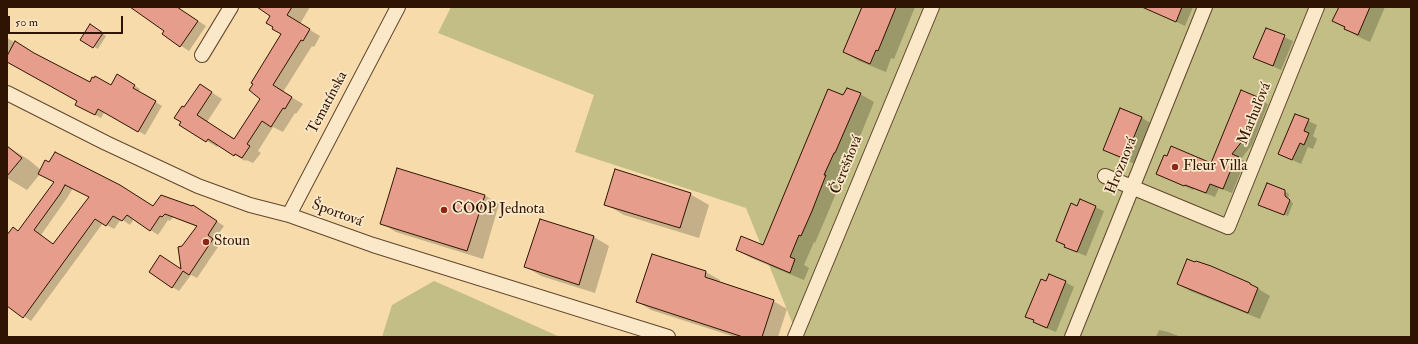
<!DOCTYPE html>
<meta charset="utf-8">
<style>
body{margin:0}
#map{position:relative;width:1418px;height:344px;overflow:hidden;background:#f7dbab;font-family:"IM FELL Double Pica",serif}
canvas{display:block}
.frame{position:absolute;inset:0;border:8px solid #301403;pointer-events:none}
.scale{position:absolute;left:8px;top:16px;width:115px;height:18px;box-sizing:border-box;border:2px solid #301403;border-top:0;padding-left:5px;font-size:12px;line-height:14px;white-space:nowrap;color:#301403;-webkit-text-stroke:3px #fae8c8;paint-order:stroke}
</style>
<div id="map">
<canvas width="1418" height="344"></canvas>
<div class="frame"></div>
<div class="scale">50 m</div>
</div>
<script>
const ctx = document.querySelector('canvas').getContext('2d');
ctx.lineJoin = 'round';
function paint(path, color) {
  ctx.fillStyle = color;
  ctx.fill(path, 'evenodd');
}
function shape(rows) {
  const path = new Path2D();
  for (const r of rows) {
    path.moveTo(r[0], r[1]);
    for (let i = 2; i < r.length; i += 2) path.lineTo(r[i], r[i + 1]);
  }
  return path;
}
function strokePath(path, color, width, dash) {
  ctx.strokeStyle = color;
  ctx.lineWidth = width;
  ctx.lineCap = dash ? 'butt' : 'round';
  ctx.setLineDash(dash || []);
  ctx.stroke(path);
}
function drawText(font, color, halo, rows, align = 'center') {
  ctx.font = font + ' "IM FELL Double Pica",serif';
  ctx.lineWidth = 3.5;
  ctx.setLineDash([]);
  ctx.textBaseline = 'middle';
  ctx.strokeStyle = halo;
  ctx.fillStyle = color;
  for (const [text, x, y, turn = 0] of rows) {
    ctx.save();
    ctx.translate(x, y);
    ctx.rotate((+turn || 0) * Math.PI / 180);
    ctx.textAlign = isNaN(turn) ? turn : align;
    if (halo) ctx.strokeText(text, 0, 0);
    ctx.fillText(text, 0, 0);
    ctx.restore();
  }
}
paint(shape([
 [451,7,1411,7,1411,337,798,337,746,208,575,152,594,95,438,33],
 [434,281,464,294,560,337,382,337,392,305]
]), '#c2be85');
paint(shape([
 [141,7,177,7,206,26,189,51,163,34,166,31],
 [274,7,310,7,300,24,320,36,314,47,312,46,283,92,303,104,296,114,295,113,283,132,273,127,258,151,261,153,253,163,246,160,245,161,219,145,217,147,207,141,185,109,211,92,222,99,207,122,235,139,261,99,283,34],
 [863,7,915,7,894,59,891,58,886,72,859,61,844,52],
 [1158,7,1193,7,1185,26,1156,12],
 [1340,7,1385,7,1370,42,1357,36,1334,21],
 [90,25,106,36,98,49,81,39],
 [1266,29,1293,41,1281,70,1255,58],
 [7,38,35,54,90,83,111,86,117,75,140,89,139,92,162,106,145,135,105,111,101,118,82,108,78,100,7,60],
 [1242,91,1268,104,1252,145,1241,159,1247,163,1244,172,1241,171,1232,193,1219,188,1215,197,1194,189,1193,190,1157,174,1212,164],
 [860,94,874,102,850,161,848,160,838,183,840,184,815,243,814,242,804,265,809,268,804,280,751,258,737,250,763,247,844,97],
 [1295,115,1317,125,1313,136,1317,139,1313,149,1308,147,1301,164,1279,154],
 [1142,118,1154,125,1137,165,1116,156,1104,149],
 [7,146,29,160,41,170,154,207,201,211,224,226,214,240,220,244,197,278,191,275,179,291,172,287,182,270,183,247,197,227,173,217,170,221,168,220,158,235,134,219,130,225,121,219,114,229,103,223,31,321,7,305,7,237,18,232,55,182,40,174,27,190,7,178],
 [73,188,91,197,53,244,41,235,67,198],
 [1284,191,1289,194,1288,199,1293,203,1288,216,1263,206],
 [690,194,709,205,699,238,624,215,605,204],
 [484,195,499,204,483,259,396,232,381,223],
 [1080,200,1104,211,1086,256,1074,251,1057,241],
 [540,220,594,237,609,246,595,293,541,276,526,267],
 [652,256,706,272,720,280,719,283,773,301,787,309,778,337,735,337,651,310,638,302],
 [1047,282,1065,282,1074,287,1056,332,1043,327,1027,316],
 [1178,284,1250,284,1270,296,1260,319,1190,291],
 [1159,330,1168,332,1181,337,1156,337]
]), '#0003');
const building = shape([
 [130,7,177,7,198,21,180,47,162,34,164,31,130,7],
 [257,7,292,7,287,15,310,29,303,41,301,40,273,85,292,97,285,109,283,108,271,127,262,121,247,144,250,146,242,158,235,154,234,156,208,139,206,142,179,125,181,122,174,118,182,106,184,107,200,84,212,92,197,115,234,139,260,99,249,90,253,84,251,83,281,34,272,29,273,27,266,23,270,16,257,7],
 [862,7,896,7,878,51,876,50,870,64,843,52,862,7],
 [1142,7,1182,7,1176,22,1142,7],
 [1339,7,1370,7,1358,35,1344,29,1345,27,1332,21,1339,7],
 [90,24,103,33,93,48,80,40,90,24],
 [1266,28,1285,35,1273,66,1253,58,1266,28],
 [15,41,34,53,90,82,92,77,94,78,95,76,111,85,117,74,135,85,133,88,156,101,138,132,98,109,95,115,75,105,77,101,7,62,7,56,15,41],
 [847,88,861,93,835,153,834,153,824,175,826,175,812,211,801,236,799,235,790,257,795,259,790,273,736,250,741,236,763,245,828,89,843,95,847,88],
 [1241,90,1260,98,1243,140,1232,154,1239,157,1235,167,1232,167,1223,189,1210,184,1206,193,1185,185,1184,186,1156,174,1164,155,1167,156,1171,146,1211,163,1241,90],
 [1120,108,1142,117,1125,159,1103,150,1120,108],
 [1295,114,1309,119,1304,131,1309,133,1304,145,1300,143,1292,160,1278,154,1295,114],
 [7,146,22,158,7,176,7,146],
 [55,152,120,185,153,206,161,195,192,206,193,205,217,221,208,235,213,239,189,275,183,271,172,288,149,272,160,255,181,269,178,247,182,246,197,226,165,214,162,217,160,216,150,231,127,215,122,221,113,216,106,226,95,219,23,318,7,306,7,235,13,227,18,231,54,182,38,174,45,160,49,162,55,152],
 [65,185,89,197,53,244,34,230,60,194,65,185],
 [397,168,485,195,467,251,380,224,397,168],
 [615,169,691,193,680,228,604,205,615,169],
 [1267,183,1285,190,1285,196,1290,200,1284,215,1258,205,1267,183],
 [1080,199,1096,206,1077,252,1064,247,1065,245,1056,241,1071,203,1077,206,1080,199],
 [540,219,594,236,579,285,524,267,540,219],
 [652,254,706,271,705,277,774,300,762,337,743,337,636,302,652,254],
 [1187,259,1195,262,1196,261,1211,266,1250,283,1250,284,1258,288,1248,313,1177,284,1187,259],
 [1049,274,1066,281,1047,328,1033,322,1034,320,1025,317,1041,279,1046,281,1049,274]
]);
paint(building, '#e69d8c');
strokePath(building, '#301403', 1);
const minor = shape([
 [202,55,231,7],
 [7,93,106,143,198,186,250,205,289,215,373,245,668,337],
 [1105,176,1228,227,1317,7],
 [289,215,398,7],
 [795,337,932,7],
 [1072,337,1205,7]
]);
strokePath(minor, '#62462d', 16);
strokePath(minor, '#fae8c8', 14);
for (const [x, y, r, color] of [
 [1175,167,4,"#8f2418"],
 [444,210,4,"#8f2418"],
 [206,242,4,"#8f2418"]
]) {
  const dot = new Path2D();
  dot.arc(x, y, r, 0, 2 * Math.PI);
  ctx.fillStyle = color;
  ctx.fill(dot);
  strokePath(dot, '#fae8c8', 1.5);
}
drawText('15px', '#301403', '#fae8c8', [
 ["Tematínska",328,103,-62],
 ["Marhuľová",1255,114,-68],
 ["Čerešňová",847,165,-68],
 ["Hroznová",1122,166,-68],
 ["Športová",337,214,20]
]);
drawText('15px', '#301403', '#fae8c8', [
 ["Fleur Villa",1183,167],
 ["COOP Jednota",452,210],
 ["Stoun",214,242]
], 'left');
</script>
